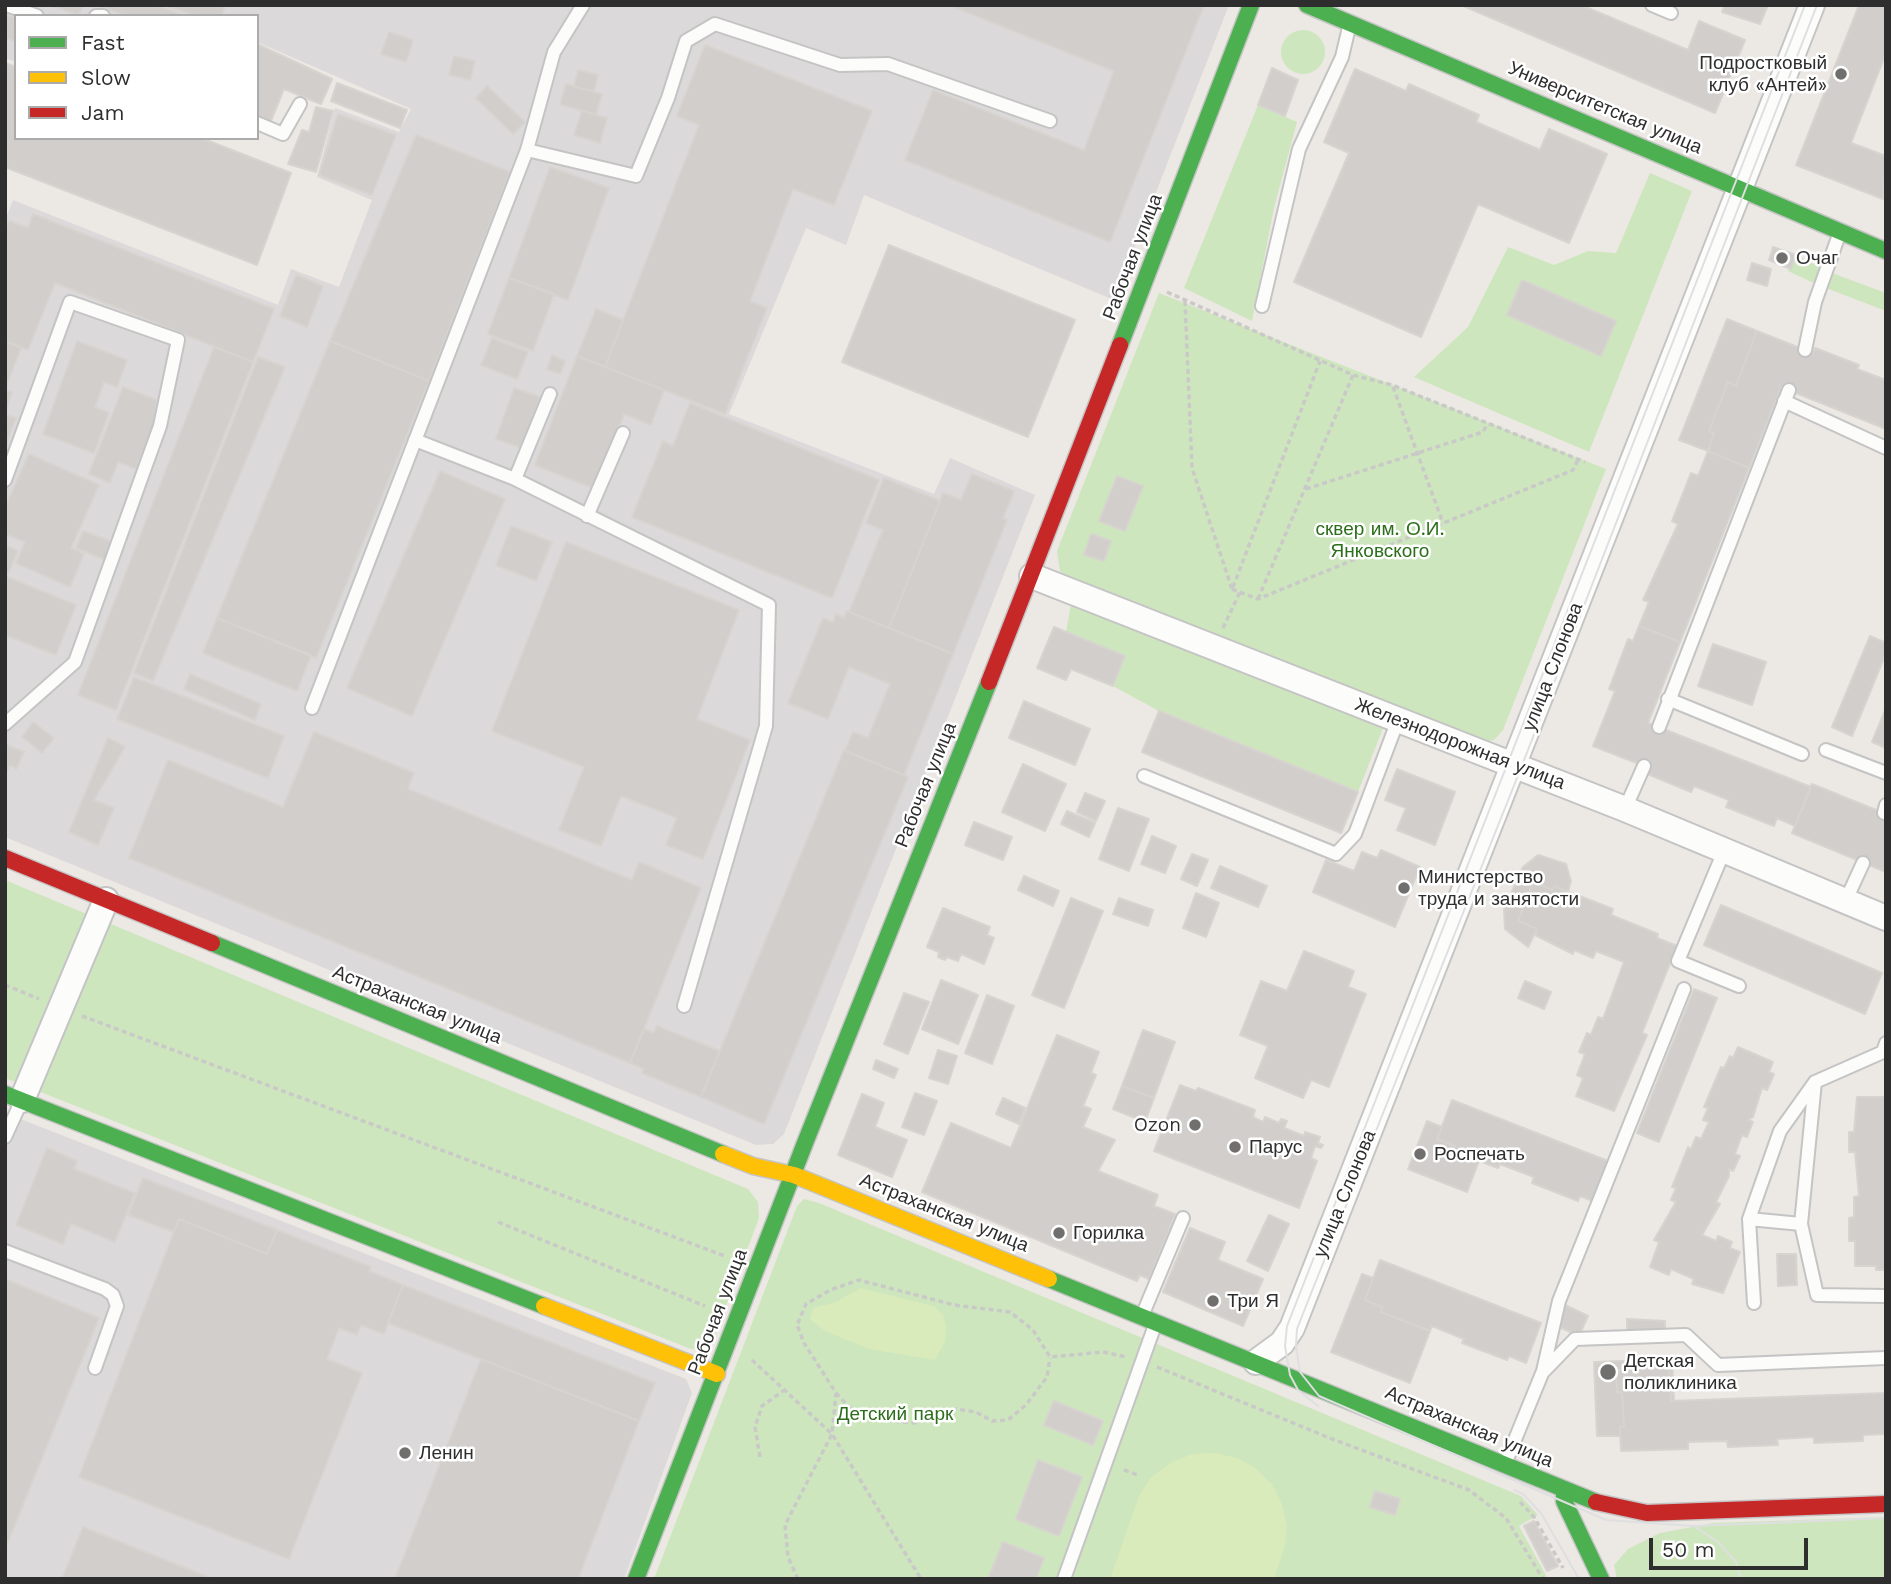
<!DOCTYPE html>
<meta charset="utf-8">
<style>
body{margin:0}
#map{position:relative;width:1891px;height:1584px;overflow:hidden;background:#ece8e4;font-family:"Work Sans",sans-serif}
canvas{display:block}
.frame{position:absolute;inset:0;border:7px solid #2e2e2e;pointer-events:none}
.legend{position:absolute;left:14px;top:14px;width:245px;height:126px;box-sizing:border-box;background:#fff;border:2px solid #ababab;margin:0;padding:9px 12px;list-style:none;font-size:21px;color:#2e2e2e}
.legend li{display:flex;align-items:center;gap:14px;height:35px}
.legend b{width:35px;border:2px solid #ababab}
.scale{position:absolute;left:1649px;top:1538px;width:159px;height:32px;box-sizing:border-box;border:4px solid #2e2e2e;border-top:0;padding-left:9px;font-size:21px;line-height:24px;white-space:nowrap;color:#2e2e2e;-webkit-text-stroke:5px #fff;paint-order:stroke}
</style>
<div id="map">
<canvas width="1891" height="1584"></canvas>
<div class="frame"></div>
<ul class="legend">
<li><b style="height:9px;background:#4caf50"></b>Fast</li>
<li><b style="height:9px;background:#ffc107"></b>Slow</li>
<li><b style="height:9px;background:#c62828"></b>Jam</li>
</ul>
<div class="scale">50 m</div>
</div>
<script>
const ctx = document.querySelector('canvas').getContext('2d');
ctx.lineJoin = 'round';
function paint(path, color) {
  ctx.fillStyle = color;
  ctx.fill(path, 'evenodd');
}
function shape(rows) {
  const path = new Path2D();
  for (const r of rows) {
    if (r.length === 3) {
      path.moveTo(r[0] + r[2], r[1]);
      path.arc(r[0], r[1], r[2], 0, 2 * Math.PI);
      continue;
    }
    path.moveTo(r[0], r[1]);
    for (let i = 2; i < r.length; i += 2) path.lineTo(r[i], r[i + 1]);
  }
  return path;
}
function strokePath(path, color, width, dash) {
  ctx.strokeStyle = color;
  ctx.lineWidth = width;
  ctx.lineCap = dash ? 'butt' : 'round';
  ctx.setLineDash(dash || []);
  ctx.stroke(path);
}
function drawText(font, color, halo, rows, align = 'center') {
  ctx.font = font + ' "Work Sans",sans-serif';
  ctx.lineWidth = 5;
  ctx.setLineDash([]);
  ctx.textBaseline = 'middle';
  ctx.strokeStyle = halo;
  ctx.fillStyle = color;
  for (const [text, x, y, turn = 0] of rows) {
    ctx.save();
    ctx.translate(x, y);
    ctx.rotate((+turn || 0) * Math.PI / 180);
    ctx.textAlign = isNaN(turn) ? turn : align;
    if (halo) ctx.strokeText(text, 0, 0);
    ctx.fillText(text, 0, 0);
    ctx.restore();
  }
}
paint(shape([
 [5,5,1229,5,1114,300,864,195,846,245,806,228,729,414,934,494,950,458,1035,495,784,1134,773,1144,756,1145,5,837,5,220,13,200,278,305,291,269,339,287,372,200,317,177,335,108,399,132,411,109,257,42,257,16,16,16,16,62,5,58],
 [5,1113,686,1379,692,1393,624,1579,5,1579]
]), '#dcd9db');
paint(shape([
 [1303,52,22],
 [1258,105,1297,122,1274,208,1252,321,1184,288],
 [1650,173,1692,191,1589,452,1414,377,1468,327,1508,247,1554,265,1588,251,1616,253],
 [1795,255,1822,268,1816,284,1788,271],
 [1832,273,1886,293,1886,311,1826,288],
 [1159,293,1606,469,1503,730,1494,740,1483,742,1068,577,1060,571,1057,551],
 [1071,604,1383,728,1358,792,1159,711,1113,686,1125,656,1066,632],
 [5,880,748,1189,758,1202,759,1218,712,1343,704,1349,691,1349,5,1078],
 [804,1199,819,1203,1521,1496,1538,1515,1519,1526,1548,1579,654,1579,797,1206],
 [1886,1517,1886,1579,1617,1579,1614,1565,1628,1549,1660,1533,1713,1523]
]), '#cee6be');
paint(shape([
 [860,1288,934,1306,943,1315,946,1325,945,1342,935,1360,869,1349,825,1331,810,1319,813,1308,836,1302],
 [1215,1453,1237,1458,1254,1467,1271,1483,1282,1504,1287,1526,1285,1545,1274,1579,1110,1579,1139,1496,1151,1477,1170,1463,1192,1454]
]), '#d9eabb');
const building = shape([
 [49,5,83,5,79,15,49,5],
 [98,5,155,5,185,16,126,16,98,5],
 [165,5,225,5,222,16,196,16,165,5],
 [949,5,1204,5,1110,242,905,160,933,90,1084,150,1114,71,949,5],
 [1461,5,1581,5,1688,50,1699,21,1745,40,1715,113,1461,5],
 [1725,5,1768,5,1760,24,1722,12,1725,5],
 [1859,5,1886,5,1886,53,1851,143,1886,156,1883,199,1796,165,1859,5],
 [5,14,16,18,16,42,5,38,5,14],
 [389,32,413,40,406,62,381,54,389,32],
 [257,44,332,79,321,104,284,89,270,123,257,118,257,44],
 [705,45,872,111,834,205,793,189,750,301,767,308,725,414,605,367,699,125,677,116,705,45],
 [454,56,475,61,470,80,449,75,454,56],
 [5,63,16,67,16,138,201,138,291,173,257,265,5,167,5,63],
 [1272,68,1298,80,1285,116,1258,105,1272,68],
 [1355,69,1406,91,1409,84,1479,115,1476,122,1540,150,1549,129,1607,154,1569,243,1478,204,1421,337,1294,282,1349,153,1324,142,1355,69],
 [578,70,598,75,594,91,574,87,578,70],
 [337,83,407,110,400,128,331,101,337,83],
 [566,84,602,94,596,115,560,104,566,84],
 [487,86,525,122,513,134,476,98,487,86],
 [316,107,333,111,316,172,288,164,302,130,309,132,316,107],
 [582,111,607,118,600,143,574,135,582,111],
 [338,114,396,135,372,195,319,175,338,114],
 [416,135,510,172,429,381,330,341,416,135],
 [550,167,609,188,568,300,509,278,550,167],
 [33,214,274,309,253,362,55,283,28,350,5,341,5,230,9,221,28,228,33,214],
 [889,245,1075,320,1028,437,842,362,889,245],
 [1773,247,1796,255,1791,269,1769,260,1773,247],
 [1752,263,1771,269,1767,286,1747,280,1752,263],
 [296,275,323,286,307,327,280,316,296,275],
 [509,278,554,294,533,351,488,334,509,278],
 [1522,280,1616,321,1601,356,1507,315,1522,280],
 [596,309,623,320,605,367,577,356,596,309],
 [1727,319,1757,331,1736,386,1728,382,1709,431,1714,433,1708,451,1679,440,1727,319],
 [1757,331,1813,353,1815,348,1859,365,1857,369,1886,380,1886,429,1781,387,1749,468,1708,451,1714,433,1709,431,1728,382,1736,386,1757,331],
 [492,338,528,352,517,379,481,365,492,338],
 [5,341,21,348,5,389,5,341],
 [77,341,127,360,117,387,104,382,95,407,109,413,94,453,43,434,77,341],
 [330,341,429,381,316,658,217,618,330,341],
 [214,347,253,362,116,710,78,695,214,347],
 [552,355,565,361,560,374,547,369,552,355],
 [577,356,664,390,651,425,624,414,595,489,535,465,577,356],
 [258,357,285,367,153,681,134,673,258,357],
 [123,387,157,400,154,426,136,469,118,462,110,483,89,474,123,387],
 [514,388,540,397,522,448,496,439,514,388],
 [5,390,12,392,7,407,5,406,5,390],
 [690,403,879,480,832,598,632,517,663,441,673,446,690,403],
 [5,415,16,418,5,446,5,415],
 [1708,451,1749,468,1680,642,1639,626,1649,602,1643,600,1678,524,1672,521,1691,473,1698,476,1708,451],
 [29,454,99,485,71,548,84,554,70,587,16,563,25,542,5,534,5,507,29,454],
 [440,471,505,499,412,716,347,688,440,471],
 [972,474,1014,491,1003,518,1007,520,953,654,889,628,943,493,961,500,972,474],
 [1117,476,1143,486,1125,531,1099,521,1117,476],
 [884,478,940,501,889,628,849,612,883,530,866,523,884,478],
 [511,526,552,542,536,581,496,565,511,526],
 [83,531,113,542,106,560,76,548,83,531],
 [1091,534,1111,541,1104,561,1084,555,1091,534],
 [566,542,739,610,697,719,750,740,703,859,666,845,677,818,621,796,601,846,559,830,584,767,492,731,566,542],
 [5,545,18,551,8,573,5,572,5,545],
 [5,576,76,605,56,655,5,635,5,576],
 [847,611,953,654,904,775,845,751,853,732,868,738,890,684,849,667,828,719,788,703,823,618,833,622,836,614,844,618,847,611],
 [217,618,311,655,297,691,203,653,217,618],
 [1639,626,1680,642,1648,723,1811,787,1795,826,1777,818,1774,826,1726,807,1729,800,1694,786,1691,792,1645,773,1647,767,1593,746,1615,691,1609,689,1628,639,1633,641,1639,626],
 [1054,627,1125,656,1113,686,1071,669,1066,680,1037,668,1054,627],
 [1870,636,1886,643,1886,653,1852,736,1832,727,1870,636],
 [1713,644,1766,662,1752,705,1698,686,1713,644],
 [190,674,261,704,255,720,184,689,190,674],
 [134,677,284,736,268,778,117,719,134,677],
 [1024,701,1090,729,1075,765,1009,738,1024,701],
 [1886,708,1886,748,1872,742,1886,708],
 [1159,711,1358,792,1341,833,1142,752,1159,711],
 [33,722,54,738,42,753,22,737,33,722],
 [314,732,414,773,408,789,632,880,639,862,701,888,630,1063,129,858,168,760,283,807,314,732],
 [108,738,125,747,94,800,114,808,98,845,69,832,108,738],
 [5,744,24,752,16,769,10,765,5,776,5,744],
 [844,750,908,777,764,1124,701,1097,844,750],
 [1023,764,1066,784,1045,831,1002,812,1023,764],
 [1397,769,1455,792,1435,845,1397,830,1406,808,1385,800,1397,769],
 [1812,784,1886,814,1886,872,1792,833,1812,784],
 [1085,793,1105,801,1096,821,1077,812,1085,793],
 [1118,808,1149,819,1129,871,1099,859,1118,808],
 [1067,811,1095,823,1089,837,1061,824,1067,811],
 [974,822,1012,837,1003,860,965,845,974,822],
 [1152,836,1176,846,1165,873,1141,864,1152,836],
 [1381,850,1420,867,1395,927,1313,892,1326,860,1354,871,1362,852,1377,858,1381,850],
 [1192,854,1208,860,1197,886,1181,879,1192,854],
 [1538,855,1566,864,1571,881,1568,892,1554,886,1552,890,1533,882,1518,921,1537,929,1528,947,1505,929,1504,909,1523,867,1538,855],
 [1220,866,1267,886,1258,907,1211,888,1220,866],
 [1024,876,1059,891,1053,906,1018,890,1024,876],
 [1533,882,1552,890,1554,886,1613,909,1611,915,1658,934,1657,938,1677,946,1642,1033,1647,1035,1614,1111,1576,1096,1583,1078,1577,1075,1585,1054,1579,1052,1587,1033,1591,1035,1598,1017,1603,1019,1624,962,1596,951,1593,958,1574,950,1573,954,1535,935,1537,929,1518,921,1533,882],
 [1196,893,1219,903,1206,937,1183,928,1196,893],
 [1071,898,1103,911,1064,1008,1032,995,1071,898],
 [1119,898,1153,910,1148,926,1113,914,1119,898],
 [1721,905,1882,973,1865,1014,1704,945,1721,905],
 [943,908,990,927,987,935,994,938,984,964,961,954,958,961,947,957,945,960,938,957,939,952,927,947,943,908],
 [1304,951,1354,971,1348,987,1366,994,1329,1087,1311,1080,1303,1098,1255,1078,1268,1046,1240,1035,1261,981,1287,991,1304,951],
 [941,980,978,995,958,1044,922,1029,941,980],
 [1525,981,1551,992,1544,1009,1518,998,1525,981],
 [1694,989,1717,998,1659,1142,1637,1133,1694,989],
 [904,993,929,1002,908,1054,884,1044,904,993],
 [987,995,1014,1006,992,1064,965,1053,987,995],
 [657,1026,720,1051,701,1097,642,1073,644,1069,630,1063,644,1029,654,1033,657,1026],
 [1143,1030,1175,1042,1154,1098,1122,1086,1143,1030],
 [1057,1035,1099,1052,1091,1073,1096,1075,1083,1106,1091,1109,1083,1127,1115,1140,1098,1171,1158,1195,1154,1206,1175,1214,1149,1279,1140,1275,1137,1281,922,1192,951,1123,1011,1148,1057,1035],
 [1738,1047,1773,1062,1769,1072,1774,1074,1767,1090,1762,1088,1753,1117,1748,1120,1753,1122,1747,1137,1742,1135,1735,1154,1740,1156,1733,1171,1729,1169,1729,1176,1716,1202,1720,1204,1702,1235,1716,1241,1718,1236,1732,1242,1730,1248,1740,1252,1723,1293,1692,1284,1694,1279,1671,1269,1669,1275,1650,1267,1659,1242,1654,1240,1676,1202,1671,1200,1676,1188,1672,1187,1688,1147,1691,1149,1696,1137,1701,1139,1709,1122,1703,1120,1708,1108,1704,1107,1721,1067,1724,1068,1730,1056,1733,1058,1738,1047],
 [938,1050,957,1056,948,1084,929,1078,938,1050],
 [876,1060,898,1069,894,1078,873,1069,876,1060],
 [1180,1085,1196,1091,1198,1088,1255,1110,1253,1117,1263,1122,1265,1117,1279,1123,1281,1119,1287,1121,1284,1128,1304,1136,1305,1132,1320,1137,1318,1143,1323,1145,1321,1148,1315,1146,1311,1158,1317,1161,1299,1208,1154,1151,1180,1085],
 [1122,1086,1154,1098,1145,1122,1113,1109,1122,1086],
 [915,1093,937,1101,924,1135,902,1127,915,1093],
 [862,1094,884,1103,875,1127,907,1140,892,1177,838,1155,862,1094],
 [1857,1097,1886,1097,1886,1270,1876,1270,1876,1266,1855,1266,1855,1241,1849,1241,1849,1218,1854,1217,1854,1197,1859,1196,1855,1152,1849,1152,1849,1132,1854,1132,1857,1097],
 [1003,1098,1025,1108,1019,1124,996,1114,1003,1098],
 [1452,1100,1613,1163,1598,1203,1580,1196,1578,1201,1532,1183,1534,1177,1500,1164,1498,1168,1453,1151,1455,1146,1437,1139,1452,1100],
 [1427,1121,1442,1127,1437,1139,1455,1146,1453,1151,1479,1161,1467,1192,1408,1169,1427,1121],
 [47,1148,77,1161,74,1169,135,1193,115,1242,71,1224,63,1244,16,1225,47,1148],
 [143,1178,277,1230,267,1254,179,1219,174,1232,128,1215,143,1178],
 [1269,1215,1289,1224,1268,1271,1247,1261,1269,1215],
 [179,1219,267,1254,277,1230,371,1267,369,1271,403,1285,384,1334,361,1325,357,1335,339,1328,327,1359,362,1373,289,1559,79,1477,179,1219],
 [1190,1228,1225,1242,1218,1260,1263,1279,1243,1326,1163,1292,1190,1228],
 [1777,1254,1796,1254,1797,1285,1778,1286,1777,1254],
 [1380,1260,1541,1323,1526,1363,1509,1356,1507,1360,1462,1343,1464,1339,1432,1326,1430,1331,1381,1312,1382,1307,1365,1300,1380,1260],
 [1362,1274,1373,1278,1365,1300,1382,1307,1381,1312,1430,1331,1410,1383,1331,1352,1362,1274],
 [5,1279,99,1318,5,1549,5,1279],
 [403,1285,655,1383,639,1421,388,1323,403,1285],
 [1565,1305,1588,1316,1579,1336,1555,1325,1565,1305],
 [1627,1319,1665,1321,1665,1336,1627,1334,1627,1319],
 [481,1359,639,1421,578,1579,395,1579,481,1359],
 [1672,1359,1674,1401,1671,1401,1669,1368,1616,1370,1617,1392,1622,1392,1624,1427,1620,1427,1620,1436,1597,1436,1594,1362,1672,1359],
 [1669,1368,1671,1401,1886,1393,1886,1434,1863,1435,1863,1441,1814,1443,1814,1437,1777,1439,1778,1445,1728,1447,1727,1441,1688,1442,1688,1449,1621,1451,1620,1427,1624,1427,1622,1392,1617,1392,1616,1370,1669,1368],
 [1054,1401,1103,1421,1093,1445,1044,1425,1054,1401],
 [1038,1460,1082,1477,1059,1536,1016,1519,1038,1460],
 [1375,1491,1400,1499,1395,1515,1370,1507,1375,1491],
 [1534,1521,1558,1566,1547,1571,1524,1526,1534,1521],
 [83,1527,213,1579,62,1579,83,1527],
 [1003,1542,1044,1558,1036,1579,988,1579,1003,1542]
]);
paint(building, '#d1cecb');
strokePath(building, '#d7d4d0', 2);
const lane = shape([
 [7,5,37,16],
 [1652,5,1671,13],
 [96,16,103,16],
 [257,123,283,134,300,104],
 [527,150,636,176,668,98,686,41,715,24,840,65,888,64,1050,121],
 [1262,306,1299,149,1342,57,1350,23],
 [1805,350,1815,302,1840,232],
 [1784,401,1886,448],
 [415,440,515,479,769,605,766,726,684,1006],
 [515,479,550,394],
 [5,480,70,302,178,340,160,426,75,662,5,724],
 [587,516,623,433],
 [1668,699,1802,754],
 [312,708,527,150,554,52,583,5],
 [1659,727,1789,390],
 [1826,750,1886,773],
 [1144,776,1336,854,1355,834,1398,720],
 [1625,809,1644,766],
 [1884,813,1886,805],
 [1724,851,1678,961,1739,986],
 [1846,900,1863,863],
 [1886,1043,1883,1052,1815,1082,1801,1224,1817,1295,1886,1296],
 [5,1137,21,1102],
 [1749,1219,1801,1224],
 [5,1251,105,1289,113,1295,117,1306,95,1368],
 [1754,1303,1749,1219,1780,1131,1815,1082],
 [1142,1316,1183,1218],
 [1544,1371,1575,1339,1686,1335,1718,1365,1886,1358],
 [1505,1464,1543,1371,1559,1301,1684,989],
 [1064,1579,1155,1325]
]);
const street = shape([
 [1032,576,1625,809,1886,918],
 [22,1100,106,900],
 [1256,1362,1282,1343,1292,1328,1812,5]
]);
const fast = shape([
 [1307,5,1886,251],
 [1120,345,1251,5],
 [212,943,723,1154],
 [5,1094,544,1306],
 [1049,1279,1596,1502],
 [1564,1490,1564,1501,1601,1579],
 [636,1579,805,1143,989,682]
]);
const slow = shape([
 [723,1154,753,1166,794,1175,1049,1279],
 [544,1306,717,1374]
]);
const jam = shape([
 [989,682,1120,345],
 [5,858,212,943],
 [1596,1502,1647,1513,1886,1504]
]);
strokePath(lane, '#c5c4c5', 16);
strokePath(street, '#c5c4c5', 28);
strokePath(fast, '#c5c4c5', 19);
strokePath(slow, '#c5c4c5', 19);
strokePath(jam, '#c5c4c5', 19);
strokePath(shape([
 [1167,292,1353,375,1392,385,1585,462],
 [1185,301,1192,468,1232,589],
 [1393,387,1443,523],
 [1306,489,1483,432,1487,425],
 [1233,587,1320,361],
 [1232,589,1258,599,1573,470,1578,460],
 [1258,599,1353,375],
 [1223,628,1240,592],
 [5,985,39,999],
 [82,1016,725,1256],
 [498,1222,705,1306],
 [752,1360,832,1434,921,1579],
 [1157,1367,1332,1439,1469,1490,1506,1518,1543,1579],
 [836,1393,851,1409,870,1419,914,1423,956,1409,976,1412,992,1421,1008,1420,1026,1405,1047,1377,1050,1358],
 [760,1457,755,1427,762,1406,783,1391],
 [1124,1470,1138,1475],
 [1520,1502,1534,1517,1563,1568],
 [798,1579,788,1557,785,1525,832,1434,836,1393,804,1343,797,1325,806,1304,830,1290,859,1280,954,1305,1010,1312,1033,1330,1050,1357,1103,1352,1127,1357]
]), '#c9c9c8', 3.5, [5, 3.5]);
strokePath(lane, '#fcfcfb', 12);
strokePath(street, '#fcfcfb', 24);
strokePath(fast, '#4caf50', 16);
strokePath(slow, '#ffc107', 16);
strokePath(jam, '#c62828', 16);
strokePath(shape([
 [1817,5,1521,768,1312,1291,1297,1329,1296,1346,1300,1372,1319,1396,1606,1520,1694,1526,1886,1518],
 [1318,1406,1298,1390,1290,1375,1285,1346,1287,1326,1805,5],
 [1514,1490,1523,1494,1541,1513,1579,1579],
 [1694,1526,1718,1542,1736,1562,1741,1579]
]), '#dfdfe1', 2);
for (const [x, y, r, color] of [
 [1841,74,7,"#706f6e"],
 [1782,258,7,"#706f6e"],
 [1404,888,7,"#706f6e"],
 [1195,1125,7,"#706f6e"],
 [1235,1147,7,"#706f6e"],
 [1420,1154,7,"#706f6e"],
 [1059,1233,7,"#706f6e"],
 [1213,1301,7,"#706f6e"],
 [1608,1372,9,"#706f6e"],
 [405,1453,7,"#706f6e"]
]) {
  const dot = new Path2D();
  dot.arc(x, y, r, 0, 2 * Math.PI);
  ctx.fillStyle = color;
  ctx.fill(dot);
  strokePath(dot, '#fff', 2.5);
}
drawText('19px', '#2e2e2e', '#fff', [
 ["Подростковый",1827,63,"right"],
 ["клуб «Антей»",1827,85,"right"],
 ["Очаг",1796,258],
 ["Министерство",1418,877],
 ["труда и занятости",1418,899],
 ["Ozon",1181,1125,"right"],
 ["Парус",1249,1147],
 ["Роспечать",1434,1154],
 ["Горилка",1073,1233],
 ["Три Я",1227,1301],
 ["Детская",1624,1361],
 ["поликлиника",1624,1383],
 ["Ленин",419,1453]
], 'left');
drawText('19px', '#2e2e2e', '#fff', [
 ["Университетская улица",1605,108,23],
 ["Рабочая улица",1133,257,-69],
 ["улица Слонова",1553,667,-69],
 ["Железнодорожная улица",1460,744,21],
 ["Рабочая улица",926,785,-68],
 ["Астраханская улица",417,1005,22],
 ["улица Слонова",1345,1194,-68],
 ["Астраханская улица",944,1213,22],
 ["Рабочая улица",718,1312,-69],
 ["Астраханская улица",1469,1427,23]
]);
drawText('19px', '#2c6e1b', '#fff', [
 ["сквер им. О.И.",1380,529],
 ["Янковского",1380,551],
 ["Детский парк",895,1414]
]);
</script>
